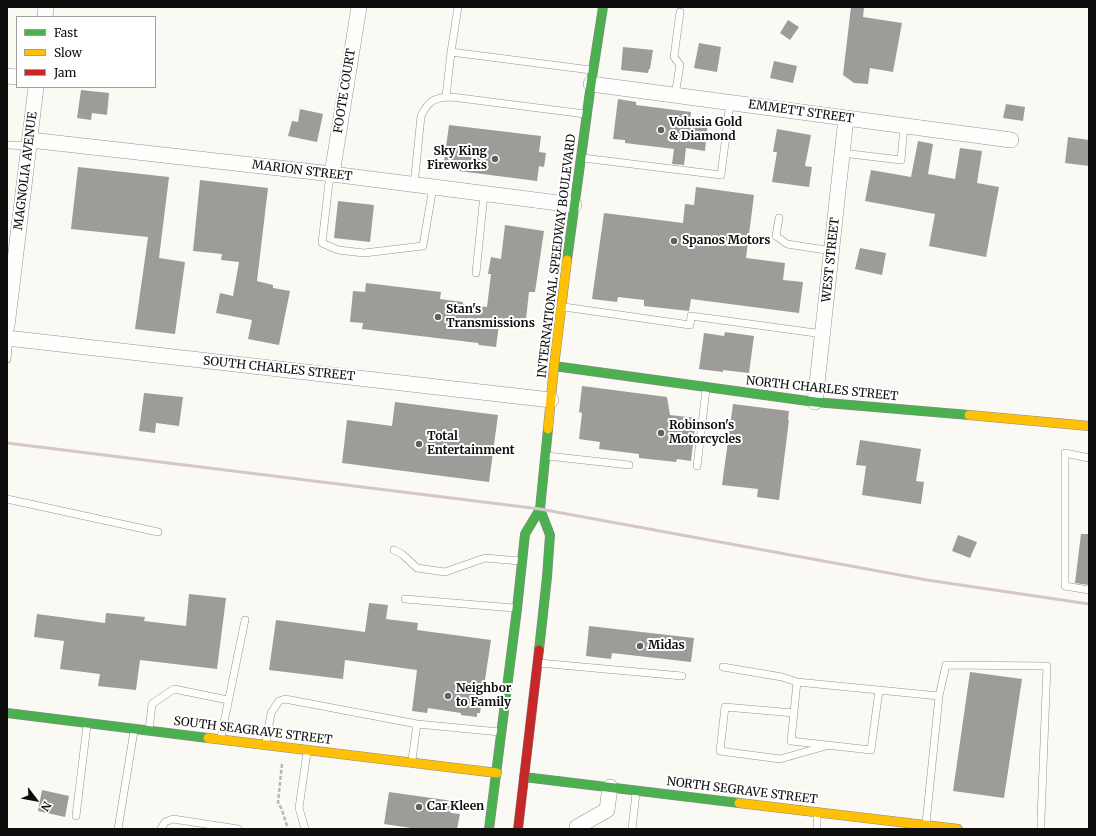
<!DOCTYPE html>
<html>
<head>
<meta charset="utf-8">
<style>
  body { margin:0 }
  #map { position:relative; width:1096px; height:836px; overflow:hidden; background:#faf9f3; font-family:Merriweather,serif }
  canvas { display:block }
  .frame { position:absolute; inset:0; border:8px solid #0e0e0e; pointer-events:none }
  .legend { position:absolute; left:16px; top:16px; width:140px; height:72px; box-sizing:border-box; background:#fff; border:1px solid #9f9f9f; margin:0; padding:5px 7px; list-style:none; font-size:12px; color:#0e0e0e }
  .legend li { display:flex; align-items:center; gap:8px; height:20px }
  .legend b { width:20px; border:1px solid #9f9f9f }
  .north { position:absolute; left:16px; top:780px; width:40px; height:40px; -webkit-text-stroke:3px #fff; paint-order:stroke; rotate:122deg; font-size:11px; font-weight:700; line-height:16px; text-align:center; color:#0e0e0e }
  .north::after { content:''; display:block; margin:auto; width:14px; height:18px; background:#0e0e0e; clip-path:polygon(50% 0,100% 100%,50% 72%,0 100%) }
</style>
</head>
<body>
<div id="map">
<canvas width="1096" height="836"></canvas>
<div class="frame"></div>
<ul class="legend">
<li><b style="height:5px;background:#4caf50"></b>Fast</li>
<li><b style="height:5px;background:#ffc107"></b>Slow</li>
<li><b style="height:5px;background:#c62828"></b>Jam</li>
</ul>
<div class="north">N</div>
</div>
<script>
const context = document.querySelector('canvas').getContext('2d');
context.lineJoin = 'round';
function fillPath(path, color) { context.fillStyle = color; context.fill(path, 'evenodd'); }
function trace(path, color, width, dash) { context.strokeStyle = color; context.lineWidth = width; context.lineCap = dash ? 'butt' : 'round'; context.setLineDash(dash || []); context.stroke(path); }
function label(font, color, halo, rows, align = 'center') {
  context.font = font + ' Merriweather,serif'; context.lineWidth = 4; context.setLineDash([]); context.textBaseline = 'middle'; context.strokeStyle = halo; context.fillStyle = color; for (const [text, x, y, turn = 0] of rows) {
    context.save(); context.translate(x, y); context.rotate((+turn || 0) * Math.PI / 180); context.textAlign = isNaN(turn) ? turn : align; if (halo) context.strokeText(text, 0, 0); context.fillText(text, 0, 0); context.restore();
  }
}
const building = new Path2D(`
  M851,7H864L863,17L902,23L893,72L870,68L868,84L854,83L843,75Z
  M788,20L799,27L790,40L780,33Z
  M699,43L721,47L717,72L694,68Z
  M623,47L653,50L650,69H649L648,73L621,70Z
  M774,61L797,66L793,83L770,78Z
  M81,90L109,93L107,115L92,113L91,120L77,118Z
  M618,99L636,102V105L691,112L690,119L708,121L705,151L686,148L684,165L672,164L674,149L625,143V140L613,139Z
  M1006,104L1025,107L1023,121L1003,118Z
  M300,109L323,114L317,142L288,136L292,121L298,122Z
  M449,125L541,136L539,152L546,153L544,167L539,166L537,181L443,169Z
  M777,129L811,135L805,166L812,167L809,187L772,182L777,152H773Z
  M1068,137L1089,140V166L1065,163Z
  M918,141L933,144L928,174L955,179L960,148L982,151L977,183L999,187L986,257L929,246L935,214L865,201L871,170L911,177Z
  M78,167L169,177L159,258L185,262L175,334L135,329L148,237L71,229Z
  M200,180L268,188L257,281L273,285V288L290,291L279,345L248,339L252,320L216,313L220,293L233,296L239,262L221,260L222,254L193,251Z
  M696,187L754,195L746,258L785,263L783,280L803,282L799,313L691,299L689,311L644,306V300L618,297L617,302L592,299L604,213L683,223L685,204L694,205Z
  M338,201L374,205L370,242L334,238Z
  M505,225L544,231L535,292H529L525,328L499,325L496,347L479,345L478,343L362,329L363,323L350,322L353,291L365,292L366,283L441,292L440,299L463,302V304L487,307L491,274H488L491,257L501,259Z
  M860,248L886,253L882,275L855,269Z
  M725,332L754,336L749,373L723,370V372L699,369L704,333L724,336Z
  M582,386L667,397L670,415L696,418L691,461L677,459L676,462L639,458V454L599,449L600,442L579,439L582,413L579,412Z
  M144,393L183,397L179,426L156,423L155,433L139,431Z
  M395,402L498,415L489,482L342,463L347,420L392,426Z
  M733,404L789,411L788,420H789L779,500L757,497L758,489L722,485Z
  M860,440L921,449L916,481L924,482L921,504L862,495L866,466L856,465Z
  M1081,534H1089V585L1075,583Z
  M958,535L977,542L970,558L952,551Z
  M189,594L226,598L217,669L140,660L136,690L98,686L100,674L60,669L64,641L34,637L37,614L105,623L106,613L145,617L144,621L186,626Z
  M369,603L388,605L386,619L418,623L417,630L491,640L480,713H477V717L461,715V713L428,708L427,713L412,711L417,670L345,660L343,679L269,670L276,620L365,632Z
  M589,626L694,638L691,662L612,653L611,659L586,656Z
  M970,672L1022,679L1004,798L953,791Z
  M42,790L69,796L65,817L38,811Z
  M389,792L453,801L451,813L460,814L457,829H418L384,824Z`);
const path = new Path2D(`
  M282,764L278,802L282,810L288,829`);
const lane = new Path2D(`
  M451,52L458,7
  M675,95L680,65L674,57L680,12
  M446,97L451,52L591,70
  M7,145L29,146
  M842,153L901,160L904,126
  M583,158L721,175L730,103
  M330,174L322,243L338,250L364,253L423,246L433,187
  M414,185L421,116C428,101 435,97 452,97L585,114
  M779,218L776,236L787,244L832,251
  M476,273L484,194
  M564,307L690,325L691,316L823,334
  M7,359L9,339
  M547,456L629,465
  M1089,458L1065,453V586L1089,590
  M697,466L706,390
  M7,499L158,532
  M394,550L402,554L417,568L445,572L485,558L520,561
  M405,599L514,608
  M539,663L682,676
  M723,667L782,677L797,682
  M879,690L871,750L791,741L797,682L939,696L926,823
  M939,696L946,665L1047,666L1041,819V829
  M794,713L725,707L720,751L780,759L826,746
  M149,730L152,704L174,689L228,700
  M221,737L245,620
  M266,742L271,713L279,701L285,699L417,724
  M412,760L417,724L500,732
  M76,816L87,725
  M118,829L134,731
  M161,829L165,822L173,819L238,829
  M305,829L299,808L307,752
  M632,829L636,793
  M817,829V813`);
const street = new Path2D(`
  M45,17L46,7
  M7,76L17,77
  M591,84L1011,140
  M30,140L332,174L574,205
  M332,174L359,7
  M7,326L36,87
  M7,338L551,400
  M815,402L846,118
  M577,827L607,810L610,787`);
const fast = new Path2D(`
  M567,260L591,84L603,7
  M554,366L815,402L969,415
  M539,650L547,577L550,535L540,509
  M7,713L208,738
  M524,777L739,803
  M489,829L517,609L525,534L540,509L548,429`);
const slow = new Path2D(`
  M969,415L1089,426
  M548,429L554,366L567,260
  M208,738L497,773
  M739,803L958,829`);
const jam = new Path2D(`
  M518,829L539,650`);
const rail = new Path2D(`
  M7,443L540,509L927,580L1089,604`);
const markers = [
  [661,130,4,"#61605e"],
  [495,159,4,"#61605e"],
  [674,241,4,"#61605e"],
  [438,317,4,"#61605e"],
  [661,433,4,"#61605e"],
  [419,444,4,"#61605e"],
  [640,646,4,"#61605e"],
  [448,696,4,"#61605e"],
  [419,807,4,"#61605e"]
];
const streetNames = [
  ["FOOTE COURT",345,91,-81],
  ["EMMETT STREET",801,112,8],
  ["MAGNOLIA AVENUE",26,171,-83],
  ["MARION STREET",302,171,7],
  ["INTERNATIONAL SPEEDWAY BOULEVARD",557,256,-83],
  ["WEST STREET",831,260,-84],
  ["SOUTH CHARLES STREET",279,369,6],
  ["NORTH CHARLES STREET",822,389,6],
  ["SOUTH SEAGRAVE STREET",253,731,7],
  ["NORTH SEGRAVE STREET",742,791,7]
];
const poiNames = [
  ["Volusia Gold",669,123],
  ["& Diamond",669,137],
  ["Sky King",487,152,"right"],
  ["Fireworks",487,166,"right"],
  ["Spanos Motors",682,241],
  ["Stan's",446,310],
  ["Transmissions",446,324],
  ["Robinson's",669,426],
  ["Motorcycles",669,440],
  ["Total",427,437],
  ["Entertainment",427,451],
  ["Midas",648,646],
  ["Neighbor",456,689],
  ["to Family",456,703],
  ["Car Kleen",427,807]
];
fillPath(building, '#9e9c98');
trace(lane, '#949491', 8);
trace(street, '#949491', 16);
trace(fast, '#8b8a88', 10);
trace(slow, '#8b8a88', 10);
trace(jam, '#8b8a88', 10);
trace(path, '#b8b8b7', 2.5, [4, 2]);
trace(lane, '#fefefd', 7);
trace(street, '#fefefd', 15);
trace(fast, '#4caf50', 9);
trace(slow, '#ffc107', 9);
trace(jam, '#c62828', 9);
trace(rail, '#d5c7c8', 3);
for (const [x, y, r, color] of markers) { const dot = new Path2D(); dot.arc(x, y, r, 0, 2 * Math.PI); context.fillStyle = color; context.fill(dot); trace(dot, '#fff', 1.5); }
label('12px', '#0e0e0e', '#fff', streetNames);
label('bold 12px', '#0e0e0e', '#fff', poiNames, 'left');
</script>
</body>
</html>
